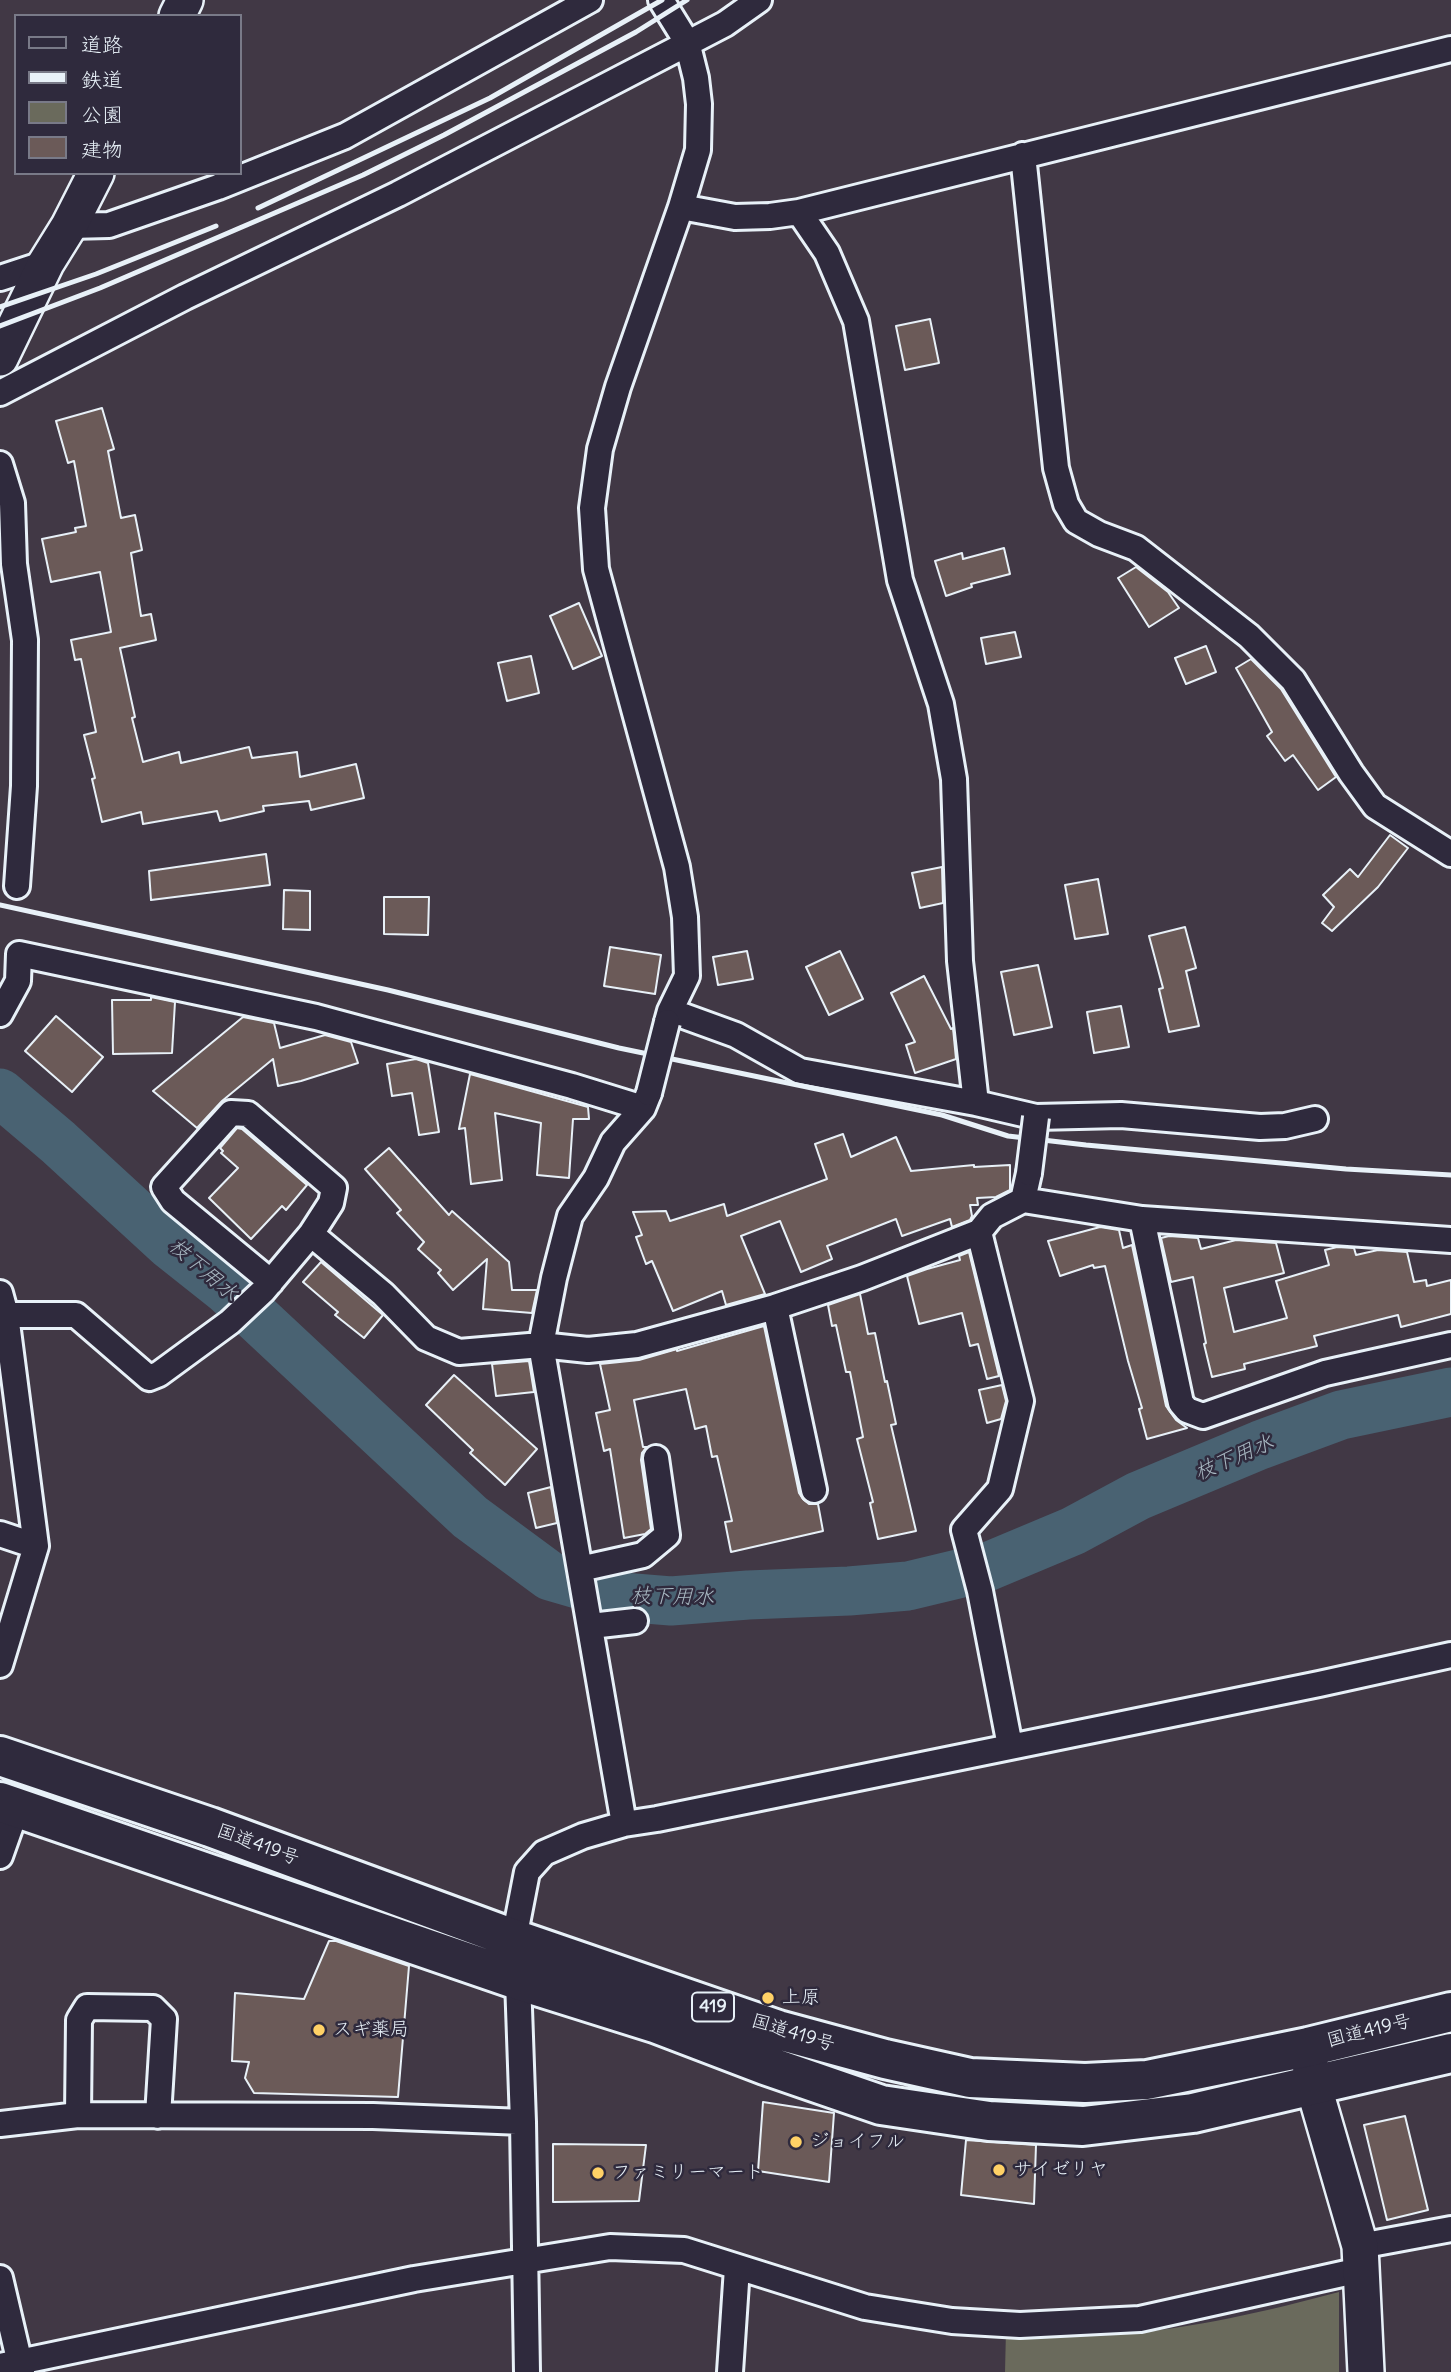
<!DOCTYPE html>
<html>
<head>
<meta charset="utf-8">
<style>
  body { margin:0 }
  #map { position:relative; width:1451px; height:2372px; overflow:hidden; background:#413845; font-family:Delius,"Klee One",sans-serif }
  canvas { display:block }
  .legend { position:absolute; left:14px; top:14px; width:228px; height:161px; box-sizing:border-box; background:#2f2a3d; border:2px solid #797a88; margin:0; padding:9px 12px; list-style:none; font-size:21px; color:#e8f1f8 }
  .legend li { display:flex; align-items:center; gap:14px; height:35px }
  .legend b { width:35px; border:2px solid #797a88 }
</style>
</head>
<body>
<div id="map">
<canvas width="1451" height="2372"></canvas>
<ul class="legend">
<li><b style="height:9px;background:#2f2a3d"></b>道路</li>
<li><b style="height:9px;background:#e8f1f8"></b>鉄道</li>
<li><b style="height:19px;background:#6a6a5c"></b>公園</li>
<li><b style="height:19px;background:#6b5a58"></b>建物</li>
</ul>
</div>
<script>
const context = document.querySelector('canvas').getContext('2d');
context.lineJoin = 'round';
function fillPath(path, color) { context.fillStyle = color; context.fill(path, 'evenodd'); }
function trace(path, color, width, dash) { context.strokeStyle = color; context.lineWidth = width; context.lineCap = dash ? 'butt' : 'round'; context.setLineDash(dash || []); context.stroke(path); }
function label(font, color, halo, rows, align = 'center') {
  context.font = font + ' Delius,"Klee One",sans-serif'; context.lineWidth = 5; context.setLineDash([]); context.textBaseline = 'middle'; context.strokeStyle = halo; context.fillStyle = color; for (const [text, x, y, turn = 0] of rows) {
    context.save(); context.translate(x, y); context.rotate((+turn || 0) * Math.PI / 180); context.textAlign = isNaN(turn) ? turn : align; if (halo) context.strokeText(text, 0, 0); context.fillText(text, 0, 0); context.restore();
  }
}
const green = new Path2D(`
  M1339,2292V2372H1005L1006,2330C1043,2331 1082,2337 1118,2334C1193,2329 1267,2311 1339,2292Z`);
const river = new Path2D(`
  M0,1093L58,1142L169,1244L227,1290L470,1517L550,1576L622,1597L671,1601L748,1595L849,1591L908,1586L987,1567L1073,1531L1138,1496L1260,1445L1341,1415L1451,1392`);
const building = new Path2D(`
  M930,319L939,363L905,370L896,326Z
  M102,408L114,449L108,451L121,518L135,515L142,550L131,553L141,616L151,614L156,640L120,648L135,717L132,718L143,762L179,752L181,763L249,747L252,758L297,752L300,777L356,764L364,798L311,810L309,801L263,806L264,811L220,821L217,811L143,824L141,812L102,822L92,779L95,778L84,735L96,732L81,659L75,660L71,640L111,632L100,572L51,582L42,539L76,532L75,528L86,526L74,461L68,463L56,421Z
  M1004,548L1010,574L971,584L972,587L946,596L935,561L962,553L963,559Z
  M1136,567L1168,592L1179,608L1149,627L1118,578Z
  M579,603L602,656L573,669L550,616Z
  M1015,632L1021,657L986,664L981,638Z
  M1206,646L1216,672L1186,684L1175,658Z
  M531,656L539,693L507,701L498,663Z
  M1251,659L1281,689L1336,777L1318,790L1293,755L1285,761L1267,736L1272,732L1236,668Z
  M1390,835L1408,848L1378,887L1332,931L1322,923L1334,907L1323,895L1350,869L1358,877Z
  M266,854L270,885L151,900L149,871Z
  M942,867L943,903L920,908L912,873Z
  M1098,879L1108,934L1075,939L1065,885Z
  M284,890L310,891V930L283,929Z
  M384,897H429L428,935L384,934Z
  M1185,927L1196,968L1186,971L1199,1026L1169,1032L1159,989L1163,988L1149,936Z
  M610,947L661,955L655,994L604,986Z
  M747,951L753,979L718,985L713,957Z
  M840,951L863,999L829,1015L806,967Z
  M1038,965L1052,1027L1014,1035L1001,972Z
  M924,976L951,1029L953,1028L956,1059L915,1073L906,1045L915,1042L891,993Z
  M151,997L175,1002L172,1053L113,1054L112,1000H151Z
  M1121,1006L1129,1047L1094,1053L1087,1012Z
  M56,1016L103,1057L72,1092L25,1051Z
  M243,1017L274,1023L280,1048L325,1035L351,1042L358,1063L301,1081L278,1086L273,1059L222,1101L197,1128L153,1091Z
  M416,1059L428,1063L439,1132L419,1135L412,1093L392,1096L387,1064Z
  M470,1074L588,1107L589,1119H573L569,1178L537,1175L541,1123L495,1113L502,1180L471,1184L465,1128L459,1129Z
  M237,1128L242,1129L307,1185L286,1210L282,1206L251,1239L209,1198L238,1168L221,1153L223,1151L220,1148Z
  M843,1134L851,1157L896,1137L911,1171L974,1165V1167L1010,1165V1190L996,1197L977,1198L978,1205H970L972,1216L970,1220L952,1227L950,1219L902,1236L896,1219L827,1246L832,1259L801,1272L780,1221L741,1236L765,1294L726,1305L722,1291L673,1311L652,1261L646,1264L636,1237L642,1235L633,1212L666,1211L670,1221L724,1204L727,1216L827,1179L815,1144Z
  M389,1148L449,1215L452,1211L509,1262L512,1290H537L532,1313L483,1309L487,1259L453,1290L438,1273L441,1270L418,1249L424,1242L397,1213L401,1210L365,1169Z
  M1100,1227L1119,1230L1123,1248L1132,1245L1166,1406L1176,1420L1187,1428L1147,1439L1139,1409L1142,1408L1128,1361L1105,1266L1094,1268L1093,1265L1060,1276L1048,1241Z
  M1169,1236L1198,1238L1201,1249L1236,1240L1276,1243L1284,1273L1224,1288L1234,1332L1287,1318L1276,1281L1329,1265L1325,1250L1337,1247L1354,1248L1356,1255L1378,1250L1407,1252L1414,1282L1426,1280L1427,1286L1451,1280V1314L1401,1327L1398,1315L1314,1336L1317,1346L1244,1364L1245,1369L1212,1377L1204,1344L1206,1343L1193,1277L1171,1282L1161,1238Z
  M969,1252L999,1376L987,1379L978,1344L970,1346L962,1313L919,1324L907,1276L927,1269L960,1260L959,1256Z
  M321,1262L383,1315L364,1338L335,1315L338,1312L303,1282Z
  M860,1294L868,1334L875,1333L885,1382L887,1381L896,1424L891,1425L916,1531L878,1539L870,1503L873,1502L857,1439L863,1437L850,1372H846L836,1325L832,1326L828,1305Z
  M764,1326L799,1493L803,1499L809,1504H818L823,1531L731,1552L725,1522L732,1521L717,1456L712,1457L706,1426L695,1429L686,1389L634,1400L643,1447H647L642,1453L641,1460L651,1529L645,1534L624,1538L610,1449L604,1451L596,1413L610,1410L600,1364L639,1360L677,1349V1351Z
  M529,1361L534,1392L496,1396L492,1364Z
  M454,1375L537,1449L505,1485L470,1453L473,1450L426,1405Z
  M1002,1385L1006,1401L1001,1419L987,1423L979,1390Z
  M551,1487L557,1523L536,1528L528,1493Z
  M329,1941H336L409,1966L398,2097L254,2093L245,2078L249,2062L232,2061L235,1993L304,1999Z
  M763,2102L834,2113L829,2182L758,2171Z
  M1405,2116L1428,2210L1387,2220L1364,2125Z
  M966,2140L1036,2145L1034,2204L961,2195Z
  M553,2144L646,2145L639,2201L553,2202Z`);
const street = new Path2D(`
  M661,0L687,42L696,78L699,104L698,150L681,207L618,387L600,449L592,508L596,569L677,867L685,917L687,976L670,1011L667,1022
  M1023,155L1056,468L1066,504L1076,521L1099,534L1136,548L1249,636L1293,680L1351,773L1375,806L1451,854
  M681,207L735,217L770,216L799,212L827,253L856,321L900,580L941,704L954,779L960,961L976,1103L1036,1117L1121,1115L1260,1127L1285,1126L1315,1119
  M799,212L1451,49
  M69,226L109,225L218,187L345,136L590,0
  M0,278L46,263
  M0,393L185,297L398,194L725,24L759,0
  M0,464L12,503L14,564L25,640L24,786L17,886
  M670,1011L736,1035L800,1071L976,1103
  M0,1014L18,981L19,954L316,1017L572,1086L643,1108
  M1023,1200L1142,1219L1451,1240
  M1142,1219L1181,1403L1187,1410L1203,1416L1325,1373L1451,1345
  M979,1232L1021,1401L1000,1489L964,1530L980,1591L1010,1746
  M271,1282L173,1201L164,1187L231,1113L248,1114L334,1188L331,1203L311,1234
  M0,1293L6,1315L36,1546L0,1665
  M775,1307L814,1490
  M6,1315H76L149,1378L159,1374L230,1322L263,1291L311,1234L383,1294L426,1338L459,1352L541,1345L588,1350L637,1345L775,1307L862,1278L979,1232L992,1216L1023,1200L1029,1173
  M0,1534L36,1546
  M580,1569L643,1555L667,1535L656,1458
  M591,1626L635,1621
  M624,1824L541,1345L554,1278L570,1216L596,1178L613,1142L643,1108L649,1093
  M0,1856L17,1808
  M78,2115L79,2020L87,2007L153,2008L164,2019L158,2116
  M0,2124L78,2115L373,2116L523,2122
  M1360,2246L1451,2229
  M0,2278L22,2372
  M0,2366L414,2279L610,2247L684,2250L865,2307L952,2321L1020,2325L1140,2319L1360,2270
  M527,2372L523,2122L518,1980L514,1939L527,1872L544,1853L583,1836L624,1824L657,1819L1319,1684L1451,1655
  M730,2372L737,2268`);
const secondary = new Path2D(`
  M177,16L185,0
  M0,358L46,263L69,226L96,173
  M1309,2057L1313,2084L1360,2246L1366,2372`);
const highway = new Path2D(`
  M0,1756L210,1827L514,1939L778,2030L885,2059L970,2078L1085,2083L1147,2080L1308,2047L1451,2012
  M0,1802L518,1980L655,2023L765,2065L881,2105L989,2121L1083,2126L1193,2113L1451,2053`);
const rail = new Path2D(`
  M258,208L490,98L662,0
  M0,307L96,274L216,226
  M0,326L100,288L363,175L444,135L636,32L687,0
  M0,905L388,990L619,1048L942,1115L1008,1136L1086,1145L1346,1169L1451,1175`);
const streetBridge = new Path2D(`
  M649,1093L667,1022
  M1029,1173L1036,1117`);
const markers = [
  [768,1998,7,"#ffd166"],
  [319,2030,7,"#ffd166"],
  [796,2142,7,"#ffd166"],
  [999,2170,7,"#ffd166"],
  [598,2173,7,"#ffd166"]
];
const shields = [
  [713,2007,42]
];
const shieldNames = [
  ["419",713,2007]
];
const streetNames = [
  ["国道419号",258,1845,20],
  ["国道419号",1369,2031,-14],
  ["国道419号",793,2033,17]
];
const poiNames = [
  ["上原",782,1998],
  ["スギ薬局",333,2030],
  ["ジョイフル",810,2142],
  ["サイゼリヤ",1013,2170],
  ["ファミリーマート",612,2173]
];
const waterNames = [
  ["枝下用水",203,1270,41],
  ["枝下用水",1234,1458,-23],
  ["枝下用水",672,1597,1]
];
fillPath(green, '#6a6a5c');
trace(river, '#496272', 49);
fillPath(building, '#6b5a58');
trace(building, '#e8f1f8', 2);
trace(street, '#e8f1f8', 30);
trace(secondary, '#e8f1f8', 40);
trace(highway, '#e8f1f8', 44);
trace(street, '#2f2a3d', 24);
trace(secondary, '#2f2a3d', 35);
trace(highway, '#2f2a3d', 38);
trace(rail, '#e8f1f8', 5);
trace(streetBridge, '#e8f1f8', 30, []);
trace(streetBridge, '#2f2a3d', 24);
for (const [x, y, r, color] of markers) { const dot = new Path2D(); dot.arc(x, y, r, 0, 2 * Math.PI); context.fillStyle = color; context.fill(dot); trace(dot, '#2f2a3d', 2.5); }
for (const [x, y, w] of shields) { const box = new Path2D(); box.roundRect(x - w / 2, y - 14.5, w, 29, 5); context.fillStyle = '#2f2a3d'; context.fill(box); trace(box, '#e8f1f8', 2); }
label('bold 18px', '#e8f1f8', null, shieldNames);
label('19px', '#e8f1f8', '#2f2a3d', streetNames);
label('19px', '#e8f1f8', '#2f2a3d', poiNames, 'left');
label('italic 21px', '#a8b8c2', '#2f2a3d', waterNames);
</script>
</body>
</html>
